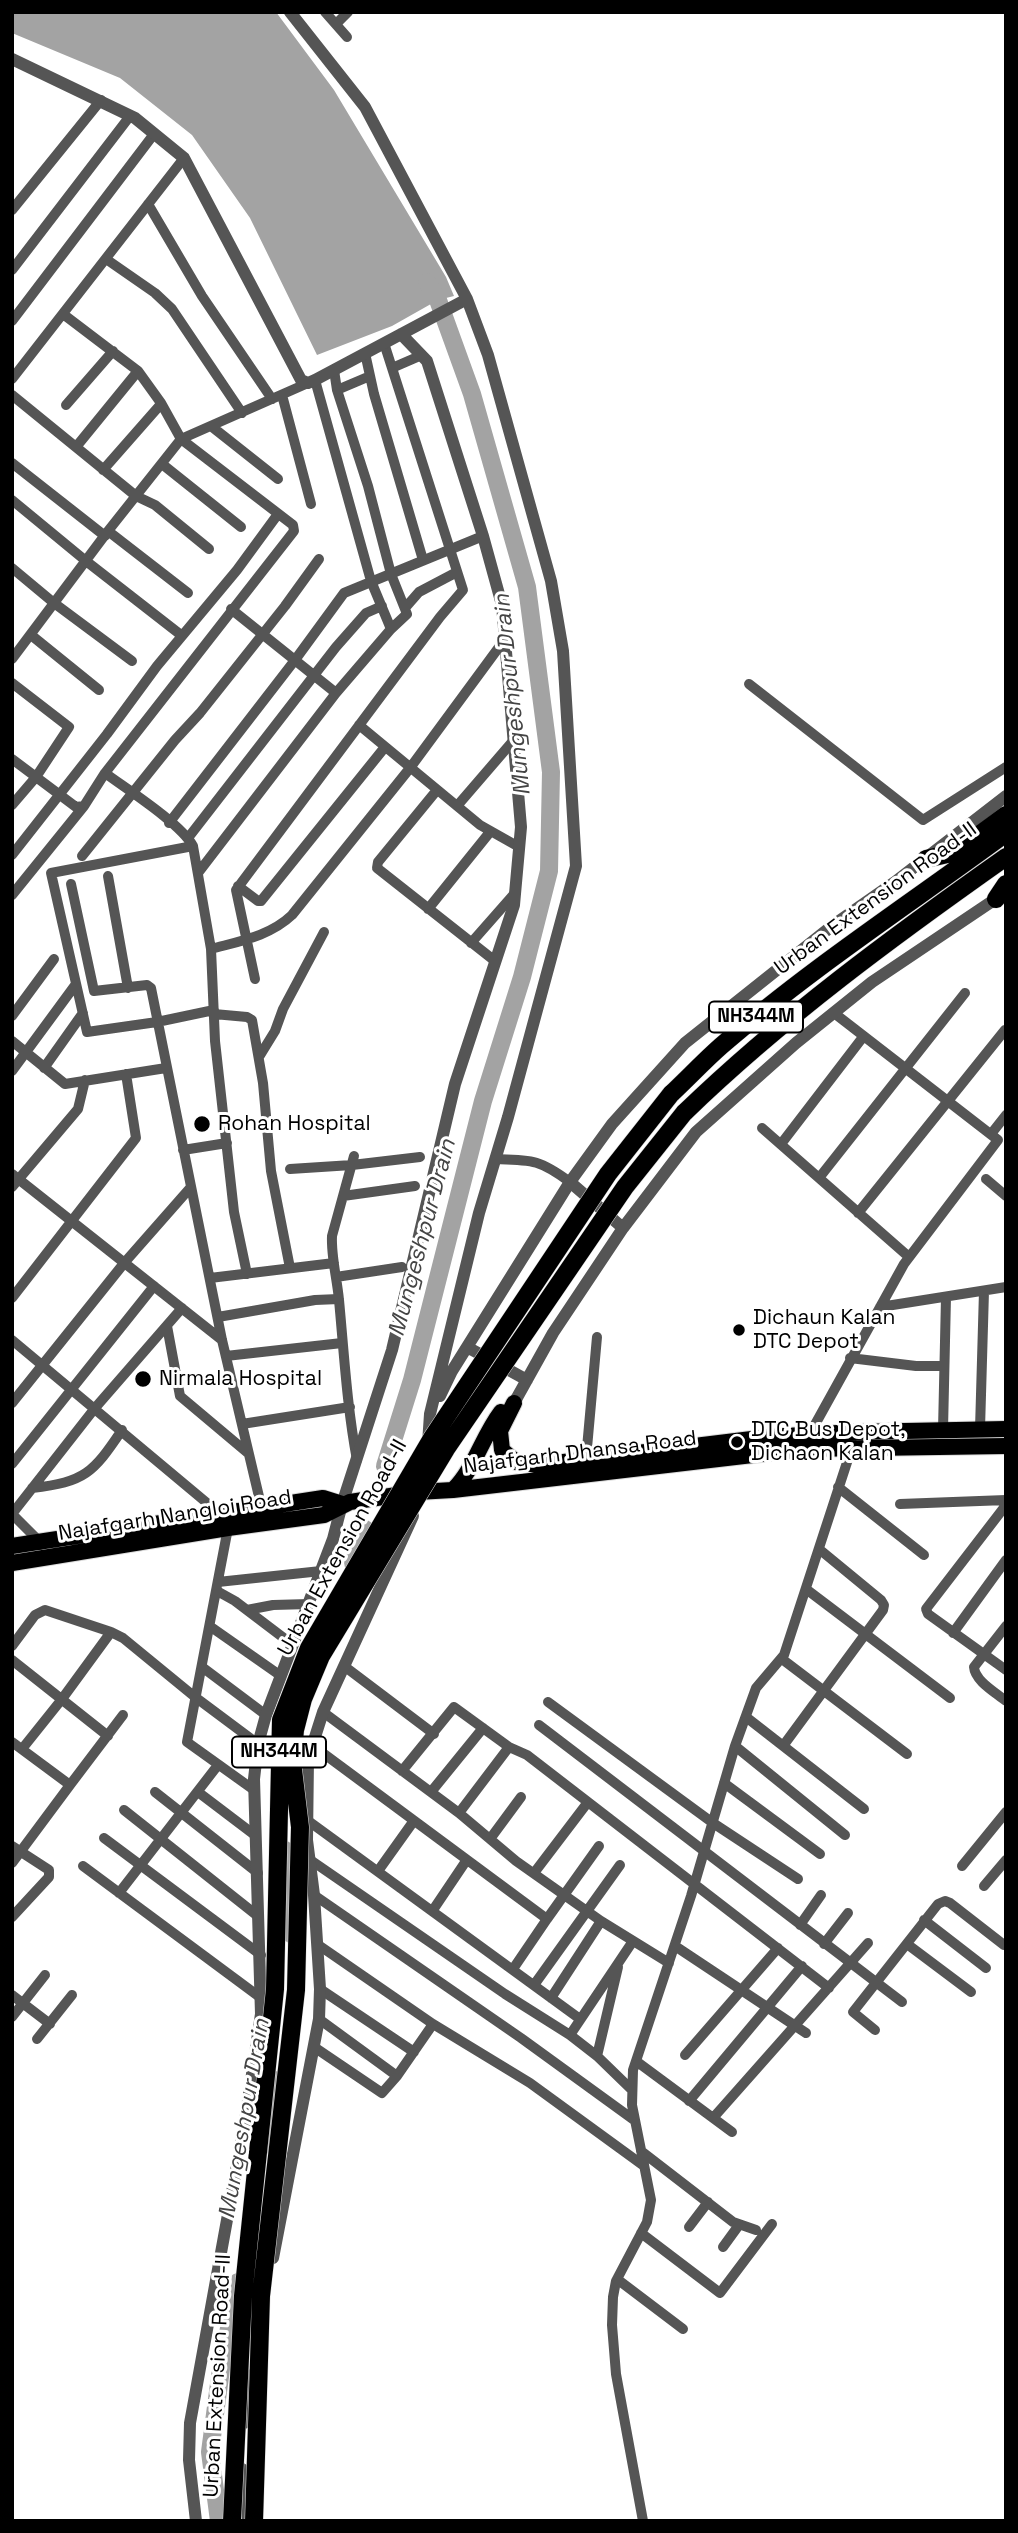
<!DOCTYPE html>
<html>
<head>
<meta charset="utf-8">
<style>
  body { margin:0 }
  #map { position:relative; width:1018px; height:2533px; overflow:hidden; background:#fff; font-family:"Space Grotesk",sans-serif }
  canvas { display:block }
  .frame { position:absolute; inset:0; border:14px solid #000; pointer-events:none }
</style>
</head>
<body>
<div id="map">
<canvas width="1018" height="2533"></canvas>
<div class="frame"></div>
</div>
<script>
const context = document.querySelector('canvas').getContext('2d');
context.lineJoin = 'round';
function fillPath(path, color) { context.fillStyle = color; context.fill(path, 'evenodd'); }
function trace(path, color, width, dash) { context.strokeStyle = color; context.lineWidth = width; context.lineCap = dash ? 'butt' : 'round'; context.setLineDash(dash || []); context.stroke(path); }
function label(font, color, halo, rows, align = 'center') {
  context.font = font + ' "Space Grotesk",sans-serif'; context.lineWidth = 6; context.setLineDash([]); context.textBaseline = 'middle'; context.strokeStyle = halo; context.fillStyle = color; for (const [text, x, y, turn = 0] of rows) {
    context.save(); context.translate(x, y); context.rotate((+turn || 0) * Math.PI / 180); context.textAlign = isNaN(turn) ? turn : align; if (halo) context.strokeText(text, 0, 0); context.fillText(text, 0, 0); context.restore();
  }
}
const water = new Path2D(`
  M12,12H276L334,90L446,277L454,296L438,300L392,326L317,355L250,218L192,135L120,78L12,33Z`);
const river = new Path2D(`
  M385,1466L412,1380L483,1101L522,977L549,871L551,772L527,587L472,394L438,300L427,282
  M353,1563L365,1529
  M285,1850L291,1934
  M265,2145L279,2080
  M219,2521L210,2452L221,2369L238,2282`);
const minor = new Path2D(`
  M325,12L347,37
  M336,24L348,12
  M148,204L202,296L272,399
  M12,210L101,100
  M106,259L155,293L172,309L242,413
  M12,270L130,116
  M12,321L154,134
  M365,353L374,394L423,560
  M392,368L422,355
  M12,379L184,158
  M315,380L371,581L391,629
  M337,390L370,376
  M12,395L136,496L155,505L209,549
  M282,395L311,504
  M66,405L113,351
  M211,426L278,479
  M76,447L138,371
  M12,463L105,536
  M162,464L241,527
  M103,470L161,404
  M12,500L86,561L181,635
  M108,531L188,593
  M12,568L54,603L132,661
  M405,608L419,592L457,572
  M231,609L336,693
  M31,635L99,690
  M12,659L108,531L181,439L308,383
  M12,683L69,727L36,777L12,805
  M749,684L923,820L1006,767
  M359,725L480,825L519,847
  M12,759L76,807L84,806L105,773L294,531L293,525L181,439L161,403L138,371L63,314
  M105,773C128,790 180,823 193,846L211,949L215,1041L234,1212L247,1274
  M437,790L378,862L377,868L495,961
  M457,806L513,741
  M169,823L295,660L344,593L483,536
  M188,838L336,647L366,613L382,606
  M193,846L51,873L87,1032L157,1022L214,1010
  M12,855L107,734L157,666L237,570L278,514
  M82,856L175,740L200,713L285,606L319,559
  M198,873L336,693L391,629L407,614L391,574L368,486L337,390L334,370
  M108,876L128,988
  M71,884L94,991L147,985L151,988L222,1340L265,1522
  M238,886L258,901H261L385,747
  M12,895L84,806
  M428,909L490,832
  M471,943L515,893
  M211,949C240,941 270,936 292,915L410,768L505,639
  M255,979L236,890L440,617L463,590L384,343
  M214,1014L247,1017L252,1020L263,1083L271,1171L290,1268
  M12,1016L54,959
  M12,1041L65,1084L166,1068
  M259,1057L275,1031L283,1009L324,932
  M44,1068L83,1013
  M12,1071L76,984
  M762,1128L909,1257
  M991,1134L1006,1115
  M781,1144L863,1037
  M183,1150L227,1143
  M354,1156L332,1236C331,1257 337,1278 339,1300C344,1353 347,1407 357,1460
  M495,1159C532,1160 539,1159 570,1182
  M290,1169L352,1165L420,1157
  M12,1174L222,1340
  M819,1178L965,993
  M986,1179L1006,1196
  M12,1187L78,1109L85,1080
  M343,1196L415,1186
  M858,1213L1005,1030
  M336,1277L402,1267
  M210,1278L334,1263
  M12,1298L136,1138L126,1074
  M880,1307L1006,1287
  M218,1317L315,1300L339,1299
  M167,1326L180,1396L249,1454
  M12,1340L219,1513
  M226,1356L342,1343
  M850,1358L916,1366H944
  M12,1403L125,1262L191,1187
  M242,1424L350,1407
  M980,1429L984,1291
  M943,1430L946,1297
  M807,1439L904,1264L998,1140L834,1013
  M586,1459L597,1337
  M12,1464L154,1286
  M838,1487L924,1555
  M32,1488C85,1482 93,1473 122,1430
  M900,1504L1006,1500
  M1006,1505L926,1609L928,1614L1006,1670
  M228,1528L187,1742L254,1790
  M40,1545V1542L12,1514L95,1408L182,1308
  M218,1582L321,1571
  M806,1589L950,1698
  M217,1591L235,1601L293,1645
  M247,1610L273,1605L309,1604
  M1006,1626L974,1667C975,1681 995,1692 1006,1701
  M211,1627L281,1676
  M953,1633L1006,1560
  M12,1646L35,1615L45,1610L111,1632L123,1638L195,1697L258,1744
  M782,1659L907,1754
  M12,1660L108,1736
  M344,1666L434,1734
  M202,1667L266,1715
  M548,1702L713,1823L798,1879
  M323,1712L459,1813L516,1861L601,1921L669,1963
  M746,1717L864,1809
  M539,1725L902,2002
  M12,1742L70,1785L12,1863
  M312,1745L547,1919L599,1846
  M735,1746L845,1835
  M783,1746L883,1610L884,1605L881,1600L819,1549
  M22,1749L62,1699L111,1632
  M402,1771L454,1707L509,1747L527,1755L829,1988
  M724,1783L820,1854
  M70,1785L123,1715
  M155,1792L258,1873
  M198,1792L256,1836
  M431,1792L483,1728
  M124,1810L259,1917
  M459,1813L509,1747
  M307,1820L580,2019
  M104,1838L261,1955
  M490,1839L521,1797
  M12,1846L49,1870V1877L12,1917
  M309,1859L505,1994L570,2035L597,2056L632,2090
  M83,1866L261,1998
  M962,1866L1006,1812
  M378,1871L413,1822
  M534,1873L588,1802
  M984,1886L1006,1860
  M119,1893L218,1765
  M314,1895L521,2038L634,2120
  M433,1910L466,1861
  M924,1920L986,1968
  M800,1925L821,1895
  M317,1944L433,2024L530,2083L644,2166
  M824,1944L848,1913
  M907,1944L971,1992
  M675,1946L806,2033
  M513,1969L547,1919
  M534,1985L620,1865
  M320,1989L414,2052
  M12,1995L50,2024
  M551,1998L601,1921
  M12,2017L45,1975
  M319,2019L397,2076
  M875,2030L853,2012L938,1904L945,1901L950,1903L1004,1945
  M570,2035L633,1941
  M37,2039L72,1995
  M314,2047L382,2093L397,2076L433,2024
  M685,2055L778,1948
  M597,2056L618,1967
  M636,2061L732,2132
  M689,2101L802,1966
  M713,2118L868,1943
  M641,2151L733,2222L756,2230
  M689,2227L708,2202
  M641,2233L720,2293L772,2224
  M723,2247L739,2225
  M617,2279L683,2329
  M643,2521L616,2374L612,2325L613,2297L616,2281L647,2222L651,2200L632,2105L633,2070L691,1896L735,1746L756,1688L784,1655L853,1444`);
const tertiary = new Path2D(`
  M290,12L365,107L467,299L488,355L551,581L563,651L576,866L508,1117L479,1213L430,1414L428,1444
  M12,59L135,118L184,158L301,380L308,383L315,380L467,299
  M570,1182L623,1228
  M467,1347L527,1380
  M440,1396L452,1371L570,1182L612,1124L685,1043L832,926L895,882L1006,796
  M514,1403L553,1333L623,1228L696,1132L796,1043L872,982L1003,894
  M273,2258L319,2019L320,1989L314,1895L307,1840L308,1759L323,1712L413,1516
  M244,2423L252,2375
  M242,2469L248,2520
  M196,2521L189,2460L190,2423L245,2121L261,2014L254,1779L258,1744L266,1715L333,1539L342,1504L392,1350L455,1084L514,905L521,827L502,605L483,536L427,361L401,334`);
const primary = new Path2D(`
  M514,1403L500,1431L502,1450L516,1462L539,1465L768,1437L854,1432L1006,1429
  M453,1490C475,1468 482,1437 501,1412
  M12,1546L323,1498L342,1504
  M12,1563L228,1528L324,1515L350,1502L417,1492L453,1490L804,1449L1006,1446`);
const trunk = new Path2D(`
  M926,859L956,852L1006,815
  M996,899L1006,884
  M671,1094C688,1078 704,1061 721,1046C811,968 911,903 1006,833
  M684,1113C782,1018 894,936 1006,857`);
const trunkBridge = new Path2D(`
  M232,2521L243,2296L275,1989L281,1720L309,1648L432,1438L608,1174L671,1094
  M254,2521L261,2296L296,1990L300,1827L292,1761L295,1730L303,1699L321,1656L446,1449L625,1187L684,1113`);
const markers = [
  [202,1124,9,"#000"],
  [739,1330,7,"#000"],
  [143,1379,9,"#000"],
  [737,1442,7,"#000"]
];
const shields = [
  [756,1017,94],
  [279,1752,94]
];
const shieldNames = [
  ["NH344M",756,1017],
  ["NH344M",279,1752]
];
const streetNames = [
  ["Urban Extension Road-II",876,899,-36],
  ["Najafgarh Dhansa Road",580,1453,-7],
  ["Najafgarh Nangloi Road",175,1516,-9],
  ["Urban Extension Road-II",343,1548,-61],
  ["Urban Extension Road-II",218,2376,-87]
];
const poiNames = [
  ["Rohan Hospital",218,1124],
  ["Dichaun Kalan",753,1318],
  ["DTC Depot",753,1342],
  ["Nirmala Hospital",159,1379],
  ["DTC Bus Depot,",751,1430],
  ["Dichaon Kalan",751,1454]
];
const waterNames = [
  ["Mungeshpur Drain",513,695,-96],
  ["Mungeshpur Drain",423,1238,-75],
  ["Mungeshpur Drain",245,2119,-80]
];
fillPath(water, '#a3a3a3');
trace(river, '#a3a3a3', 18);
trace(primary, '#dbdbdb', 18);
trace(trunk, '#dbdbdb', 19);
trace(minor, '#555', 10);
trace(tertiary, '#555', 12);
trace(primary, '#000', 16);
trace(trunk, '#000', 18);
trace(trunkBridge, '#dbdbdb', 19, []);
trace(trunkBridge, '#000', 18);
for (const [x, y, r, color] of markers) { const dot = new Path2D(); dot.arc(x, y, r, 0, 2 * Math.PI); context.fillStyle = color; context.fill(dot); trace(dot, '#fff', 2.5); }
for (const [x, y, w] of shields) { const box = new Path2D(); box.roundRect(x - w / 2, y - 15.5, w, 31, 5); context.fillStyle = '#fff'; context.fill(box); trace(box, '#000', 2); }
label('bold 19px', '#000', null, shieldNames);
label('21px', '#000', '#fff', streetNames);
label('21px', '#000', '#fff', poiNames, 'left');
label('italic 23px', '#444', '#fff', waterNames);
</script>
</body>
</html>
